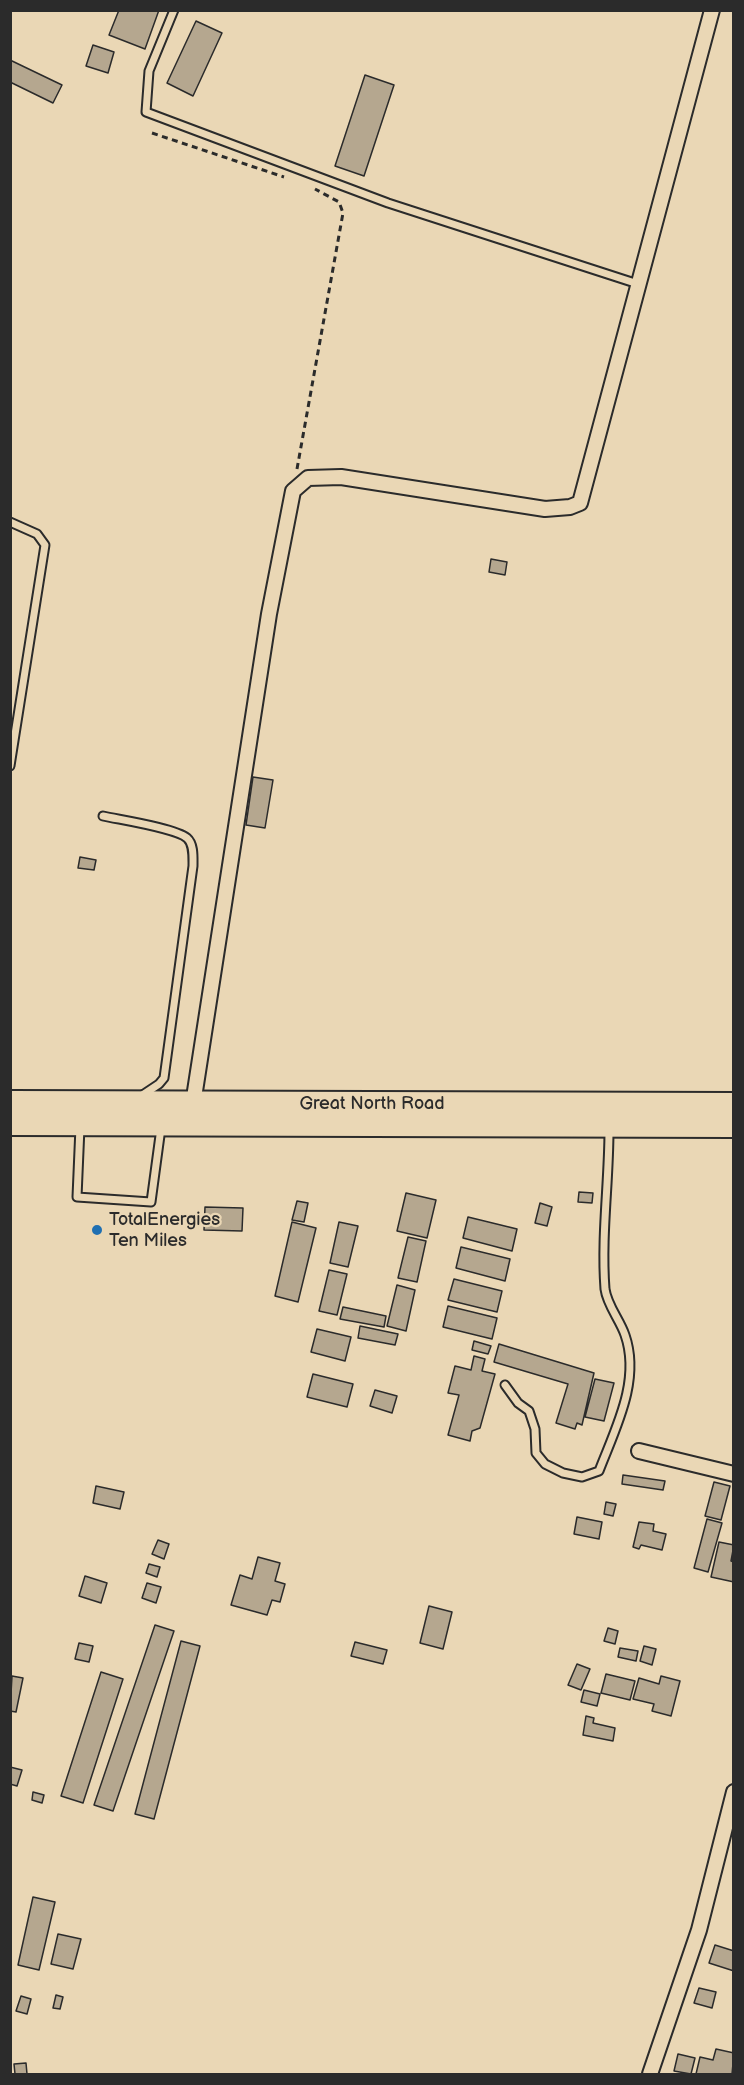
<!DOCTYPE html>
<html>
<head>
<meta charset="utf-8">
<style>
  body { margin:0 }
  #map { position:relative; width:744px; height:2085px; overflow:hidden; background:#ead7b5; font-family:"Balsamiq Sans",sans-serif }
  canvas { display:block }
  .frame { position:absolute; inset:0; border:12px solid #2b2b2b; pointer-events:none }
</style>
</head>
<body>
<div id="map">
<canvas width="744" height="2085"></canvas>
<div class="frame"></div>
</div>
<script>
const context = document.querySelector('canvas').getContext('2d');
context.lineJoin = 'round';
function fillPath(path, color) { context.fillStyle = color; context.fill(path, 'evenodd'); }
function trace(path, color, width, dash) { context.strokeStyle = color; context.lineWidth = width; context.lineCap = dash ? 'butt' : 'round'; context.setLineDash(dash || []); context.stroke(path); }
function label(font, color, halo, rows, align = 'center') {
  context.font = font + ' "Balsamiq Sans",sans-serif'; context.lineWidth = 4.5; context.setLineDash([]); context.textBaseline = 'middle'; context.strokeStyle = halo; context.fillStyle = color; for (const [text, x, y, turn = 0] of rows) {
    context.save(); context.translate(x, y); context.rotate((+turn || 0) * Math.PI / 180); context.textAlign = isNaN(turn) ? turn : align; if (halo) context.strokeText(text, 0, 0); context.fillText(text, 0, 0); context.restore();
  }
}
const building = new Path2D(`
  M119,10H159L145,49L109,35Z
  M196,21L222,33L193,96L167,83Z
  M93,45L114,52L108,73L86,66Z
  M10,60L62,85L53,103L10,82Z
  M365,75L394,85L364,176L335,166Z
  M491,559L507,562L505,575L489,572Z
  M253,777L273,780L265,828L246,825Z
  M80,857L96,860L94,870L78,868Z
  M579,1192L593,1193L592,1203L578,1202Z
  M406,1193L436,1200L427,1238L397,1231Z
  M297,1201L308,1203L304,1222L292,1220Z
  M540,1203L552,1207L547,1226L535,1223Z
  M205,1207L243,1208L242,1231L204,1230Z
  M468,1217L517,1229L512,1251L463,1238Z
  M292,1222L316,1228L298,1302L275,1296Z
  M339,1222L358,1226L348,1267L330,1263Z
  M408,1237L426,1241L417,1282L398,1278Z
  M461,1247L510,1259L505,1281L456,1268Z
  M329,1270L347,1274L337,1315L319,1311Z
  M454,1279L502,1291L497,1312L448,1300Z
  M397,1285L415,1290L406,1331L387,1326Z
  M448,1306L497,1318L492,1339L443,1327Z
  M343,1307L386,1316L384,1327L340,1319Z
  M360,1326L398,1334L395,1345L358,1338Z
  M317,1329L351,1337L345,1361L311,1352Z
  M474,1341L491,1346L488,1354L472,1350Z
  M499,1344L594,1373L582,1425L577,1423L575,1429L556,1423L568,1384L494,1362Z
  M474,1356L485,1359L482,1371L495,1374L480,1428L472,1431L470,1441L448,1435L459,1395L448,1393L455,1366L471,1370Z
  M313,1374L353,1384L347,1407L307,1397Z
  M595,1379L614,1383L604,1421L585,1417Z
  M375,1390L397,1396L392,1413L370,1406Z
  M623,1475L665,1481L663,1490L622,1484Z
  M714,1482L730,1486L721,1520L705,1516Z
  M96,1486L124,1492L120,1509L93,1503Z
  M606,1502L616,1504L613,1516L604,1514Z
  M577,1517L602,1522L599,1539L574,1534Z
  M707,1519L722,1523L708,1572L694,1568Z
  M639,1522L654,1524L653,1531L666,1534L662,1550L641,1545L639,1549L633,1547Z
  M158,1540L169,1544L164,1559L152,1554Z
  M719,1542L734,1545L731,1561L734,1562V1582L711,1577Z
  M258,1557L280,1563L275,1581L285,1584L280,1602L272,1600L267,1615L231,1605L240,1575L252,1579Z
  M149,1564L160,1567L157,1577L146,1573Z
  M85,1576L107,1583L101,1603L79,1596Z
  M147,1583L161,1587L156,1603L142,1598Z
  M429,1606L452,1612L443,1649L420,1643Z
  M155,1625L174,1631L113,1811L94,1805Z
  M608,1628L618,1631L615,1644L604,1641Z
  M181,1641L200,1646L154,1819L135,1814Z
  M355,1642L387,1650L383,1664L351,1656Z
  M79,1643L93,1646L89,1662L75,1659Z
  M644,1646L656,1649L652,1665L640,1661Z
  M620,1648L638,1651L636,1661L618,1657Z
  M577,1664L590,1669L581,1690L568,1685Z
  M101,1672L123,1679L83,1803L61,1796Z
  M606,1674L635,1681L630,1700L601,1693Z
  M12,1676L23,1678L16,1712L10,1711Z
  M661,1676L680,1681L671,1716L652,1711L654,1704L633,1699L639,1678L659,1684Z
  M584,1690L600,1694L597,1706L581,1702Z
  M586,1716L594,1718L593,1723L615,1728L613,1741L583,1735Z
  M10,1767L22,1770L17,1786L10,1784Z
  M33,1792L44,1795L42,1803L32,1800Z
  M33,1897L55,1902L39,1970L18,1965Z
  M58,1934L81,1939L73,1969L51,1964Z
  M715,1945L734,1951V1971L709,1963Z
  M699,1988L716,1992L712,2008L694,2003Z
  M56,1995L63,1997L60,2009L53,2008Z
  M21,1996L31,1999L27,2014L16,2011Z
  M716,2049L734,2053L732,2074H696L700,2057L713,2060Z
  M678,2054L695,2058L691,2074L674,2071Z
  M26,2063L27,2074H15L14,2064Z`);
const path = new Path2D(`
  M152,133L284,177
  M297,469L343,213L339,202L315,189`);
const lane = new Path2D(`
  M174,10L149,71L146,112L388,203L638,284
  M10,522L37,534L45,545L10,766
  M103,816C121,820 175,828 187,838C194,844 193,857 193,866L164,1078L159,1084L141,1096
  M80,1127L77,1197L151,1202L161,1128
  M505,1385L518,1403L529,1411L535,1429L536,1453L545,1464L563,1473L582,1477L599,1471C615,1429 641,1381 625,1335C620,1320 607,1305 605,1289C601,1236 609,1183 609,1130`);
const street = new Path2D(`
  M193,1104L269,614L293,491L308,478L341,477L545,509L570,507L580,503L712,10
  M639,1451L734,1474
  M650,2074L699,1930L734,1792`);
const highway = new Path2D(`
  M10,1103L734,1105
  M10,1123L734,1125`);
const markers = [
  [97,1230,6,"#1f6fb2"]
];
const streetNames = [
  ["Great North Road",372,1104]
];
const poiNames = [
  ["TotalEnergies",109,1220],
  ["Ten Miles",109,1241]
];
fillPath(building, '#b5a78f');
trace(building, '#2b2b2b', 1.5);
trace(lane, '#2b2b2b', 11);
trace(street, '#2b2b2b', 18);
trace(highway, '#2b2b2b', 28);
trace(path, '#2b2b2b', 3, [6, 4.5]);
trace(lane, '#ead7b5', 7);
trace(street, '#ead7b5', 14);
trace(highway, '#ead7b5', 24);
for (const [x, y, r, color] of markers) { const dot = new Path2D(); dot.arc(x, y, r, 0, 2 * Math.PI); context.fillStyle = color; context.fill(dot); trace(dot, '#ead7b5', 2); }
label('18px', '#2b2b2b', '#ead7b5', streetNames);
label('18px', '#2b2b2b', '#ead7b5', poiNames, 'left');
</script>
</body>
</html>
